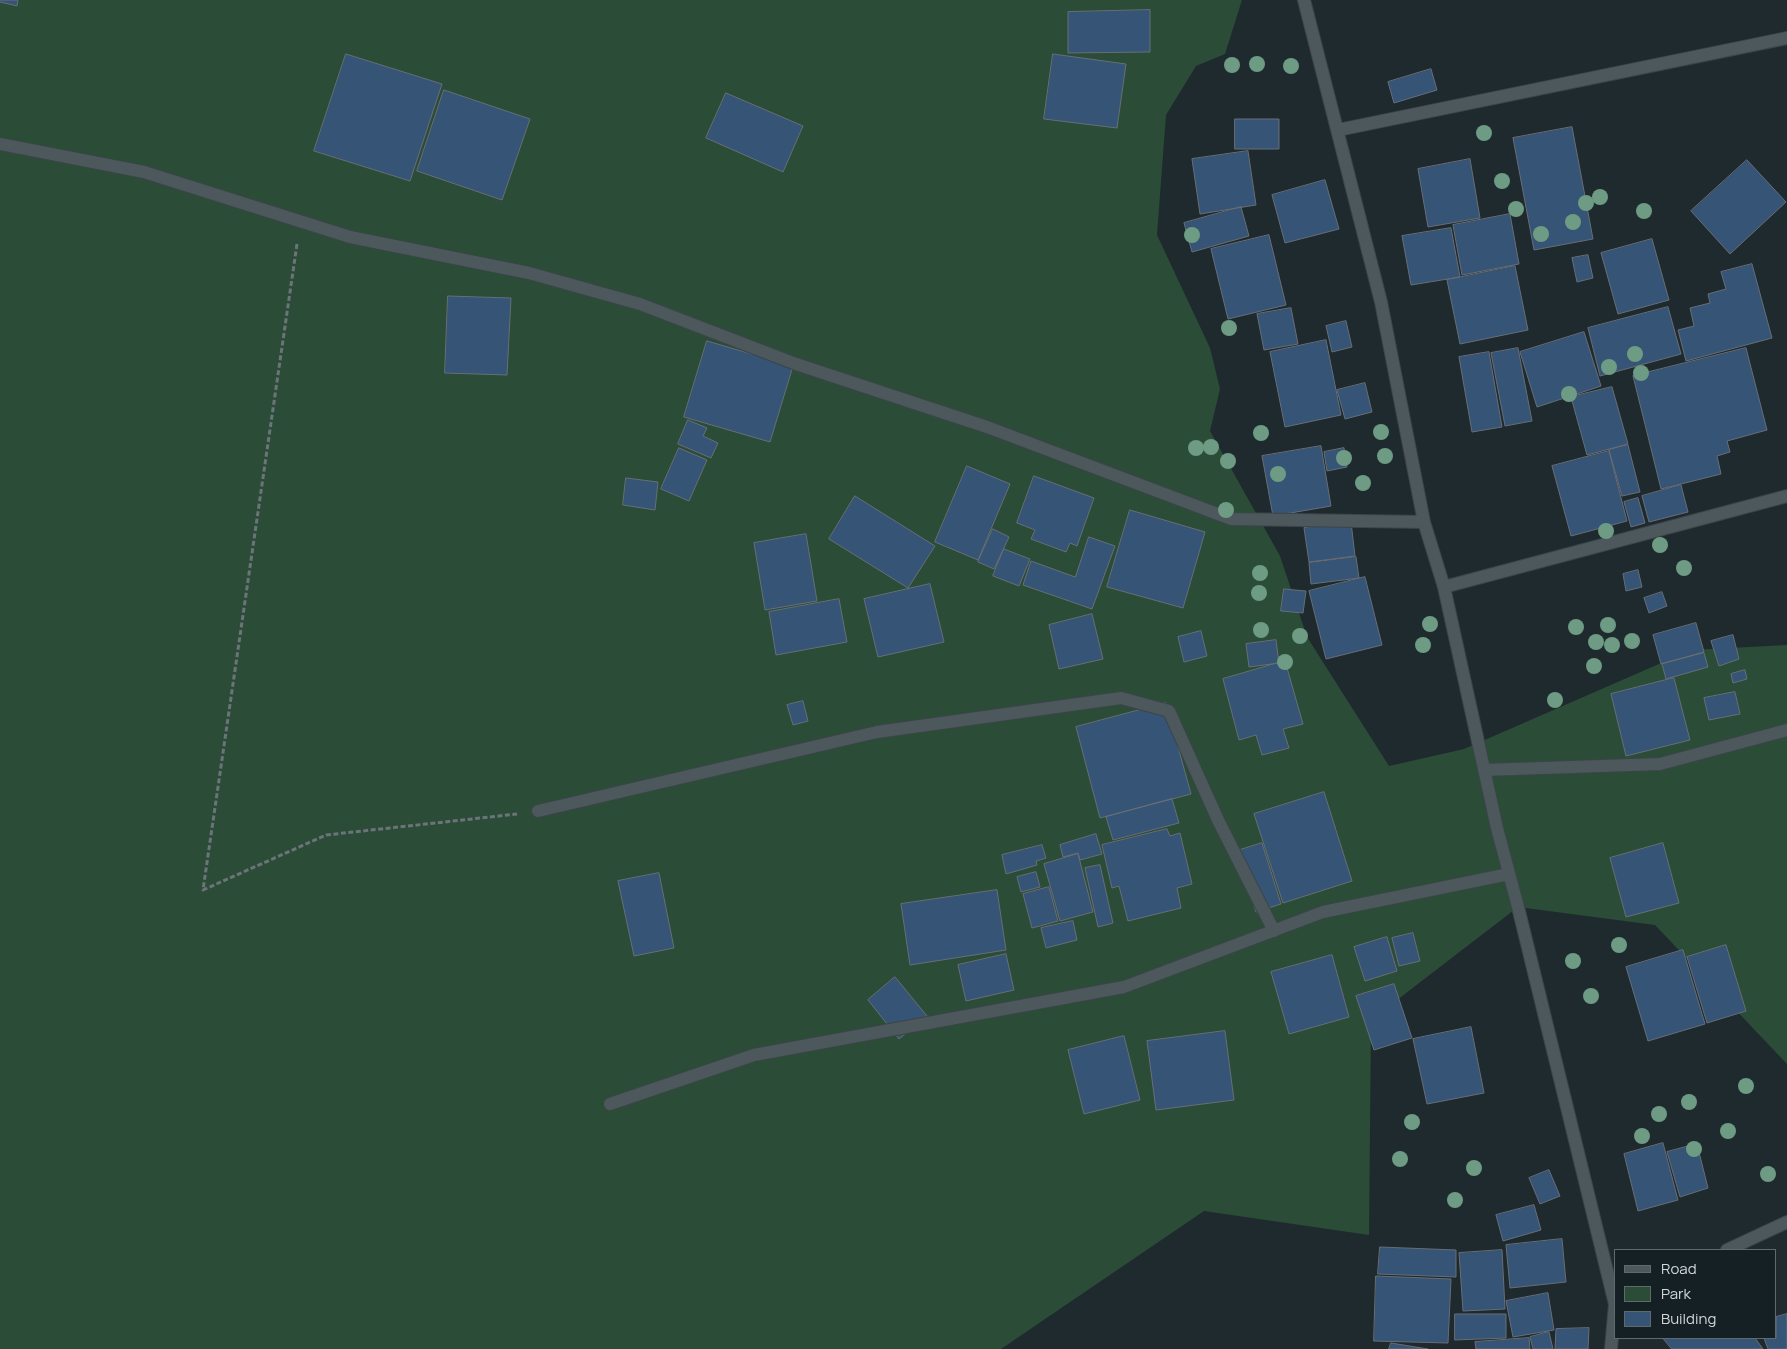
<!DOCTYPE html>
<html>
<head>
<meta charset="utf-8">
<style>
  body { margin:0 }
  #map { position:relative; width:1787px; height:1349px; overflow:hidden; background:#1f2a2e; font-family:Manrope,sans-serif }
  canvas { display:block }
  .legend { position:absolute; left:1614px; top:1249px; width:162px; height:90px; box-sizing:border-box; background:#152024; border:1px solid #60696c; margin:0; padding:6px 9px; list-style:none; font-size:15px; color:#d0d7d9 }
  .legend li { display:flex; align-items:center; gap:10px; height:25px }
  .legend b { width:25px; border:1px solid #60696c }
</style>
</head>
<body>
<div id="map">
<canvas width="1787" height="1349"></canvas>
<ul class="legend">
<li><b style="height:6px;background:#4c585c"></b>Road</li>
<li><b style="height:14px;background:#2b4c37"></b>Park</li>
<li><b style="height:14px;background:#365475"></b>Building</li>
</ul>
</div>
<script>
const context = document.querySelector('canvas').getContext('2d');
context.lineJoin = 'round';
function fillPath(path, color) { context.fillStyle = color; context.fill(path, 'evenodd'); }
function trace(path, color, width, dash) { context.strokeStyle = color; context.lineWidth = width; context.lineCap = dash ? 'butt' : 'round'; context.setLineDash(dash || []); context.stroke(path); }
const green = new Path2D(`
  M0,0H1242L1225,54L1196,66L1166,115L1157,235L1210,348L1220,389L1210,431L1280,556L1307,637L1389,766L1464,749L1691,650L1787,645V1064L1655,925L1518,907L1371,1020L1369,1235L1204,1211L1001,1349H0Z`);
const building = new Path2D(`
  M0,0H18L17,6L0,2Z
  M1150,10V52L1068,53V12Z
  M346,54L442,84L410,181L314,151Z
  M1053,54L1126,64L1117,128L1044,119Z
  M1431,69L1437,90L1394,103L1388,82Z
  M444,90L530,119L502,200L417,171Z
  M726,93L803,126L783,172L706,138Z
  M1235,119H1279V149H1235Z
  M1572,127L1593,239L1534,250L1513,138Z
  M1248,151L1256,205L1200,214L1192,159Z
  M1470,159L1480,218L1428,227L1418,169Z
  M1747,160L1786,202L1730,254L1691,211Z
  M1325,180L1339,229L1285,243L1272,195Z
  M1241,207L1249,236L1192,252L1184,223Z
  M1510,214L1519,264L1462,275L1453,225Z
  M1451,228L1460,277L1411,285L1402,236Z
  M1269,235L1286,305L1228,319L1211,249Z
  M1652,239L1669,300L1618,314L1601,253Z
  M1588,255L1593,278L1577,282L1572,258Z
  M1752,264L1772,338L1686,361L1678,330L1694,326L1690,308L1710,303L1708,294L1726,289L1721,272Z
  M1515,266L1528,330L1460,344L1447,280Z
  M448,296L511,298L507,375L445,373Z
  M1668,307L1681,354L1600,376L1588,328Z
  M1291,308L1298,344L1264,350L1257,314Z
  M1346,321L1352,347L1332,352L1326,326Z
  M1584,332L1601,386L1537,407L1520,352Z
  M1326,340L1341,415L1285,427L1270,352Z
  M707,341L793,366L770,442L684,417Z
  M1518,348L1532,421L1505,426L1491,353Z
  M1746,348L1767,430L1727,441L1730,452L1717,456L1721,474L1661,489L1633,376Z
  M1489,352L1502,427L1472,432L1459,357Z
  M1365,383L1372,412L1345,419L1337,390Z
  M1612,387L1628,444L1587,455L1571,397Z
  M688,420L707,428L703,436L718,443L711,458L678,444Z
  M1628,445L1640,492L1622,496L1609,450Z
  M1321,446L1331,506L1273,516L1262,456Z
  M679,448L707,460L689,501L661,489Z
  M1344,448L1347,467L1327,471L1324,452Z
  M1609,451L1627,521L1571,536L1552,466Z
  M967,466L1010,484L978,560L935,542Z
  M1034,476L1094,498L1077,546L1070,543L1066,552L1031,539L1035,530L1017,523Z
  M626,478L658,482L655,510L623,505Z
  M1681,485L1688,512L1649,522L1642,496Z
  M855,496L935,546L908,588L829,539Z
  M1638,498L1645,523L1631,527L1624,502Z
  M1130,510L1205,532L1183,608L1107,587Z
  M1351,522L1355,556L1309,562L1304,528Z
  M993,529L1009,537L994,569L978,562Z
  M806,534L817,601L765,610L754,543Z
  M1089,537L1115,546L1092,609L1023,585L1031,561L1075,577Z
  M1004,549L1030,559L1019,586L993,576Z
  M1356,557L1359,578L1311,584L1309,563Z
  M1638,570L1642,587L1626,591L1623,574Z
  M1365,577L1382,645L1326,659L1309,591Z
  M930,584L944,642L878,657L864,599Z
  M1284,589L1306,591L1303,613L1281,611Z
  M1662,592L1667,606L1649,613L1644,598Z
  M839,599L847,642L776,655L769,612Z
  M1092,614L1103,659L1059,669L1049,625Z
  M1696,623L1704,652L1661,664L1653,635Z
  M1201,631L1207,656L1184,662L1178,637Z
  M1733,635L1739,659L1719,666L1711,641Z
  M1276,640L1279,663L1249,667L1246,644Z
  M1704,653L1708,667L1666,679L1662,664Z
  M1285,661L1303,724L1283,729L1289,748L1262,755L1256,735L1239,740L1223,679Z
  M1745,670L1747,679L1733,683L1731,674Z
  M1674,678L1690,740L1626,756L1611,694Z
  M1735,692L1740,714L1709,720L1704,698Z
  M803,701L808,721L793,725L787,705Z
  M1166,703L1191,794L1100,818L1076,727Z
  M1324,792L1352,881L1283,903L1254,814Z
  M1172,799L1179,823L1113,840L1106,817Z
  M1167,829L1170,836L1180,833L1192,884L1177,888L1181,908L1128,921L1119,886L1112,888L1102,845Z
  M1096,834L1102,854L1080,860L1078,853L1063,857L1060,845Z
  M1262,843L1281,904L1256,912L1237,851Z
  M1663,843L1679,903L1626,917L1610,858Z
  M1042,845L1046,858L1036,861L1037,865L1006,874L1002,855Z
  M1078,854L1093,912L1060,921L1044,864Z
  M1100,865L1113,923L1098,927L1085,868Z
  M1036,872L1040,887L1021,892L1017,877Z
  M659,873L674,948L634,956L618,881Z
  M1049,887L1058,921L1032,928L1023,894Z
  M997,890L1006,950L910,965L901,904Z
  M1073,921L1077,940L1046,948L1041,928Z
  M1413,933L1420,961L1399,966L1392,938Z
  M1387,937L1397,971L1365,981L1354,947Z
  M1726,945L1746,1011L1707,1023L1687,957Z
  M1683,950L1705,1024L1648,1041L1626,967Z
  M1006,954L1014,990L966,1001L958,965Z
  M1332,955L1349,1017L1289,1034L1271,972Z
  M895,977L927,1016L899,1039L868,1000Z
  M1394,984L1412,1038L1374,1050L1356,996Z
  M1471,1027L1484,1093L1427,1104L1413,1039Z
  M1225,1031L1234,1100L1156,1110L1147,1041Z
  M1124,1036L1140,1100L1084,1114L1068,1050Z
  M1663,1143L1678,1200L1638,1211L1624,1154Z
  M1697,1144L1708,1188L1680,1197L1667,1152Z
  M1549,1170L1560,1196L1540,1204L1529,1178Z
  M1534,1205L1541,1230L1503,1241L1496,1215Z
  M1562,1239L1566,1282L1510,1288L1506,1245Z
  M1380,1247L1456,1250V1277L1378,1274Z
  M1502,1250L1505,1309L1463,1311L1459,1253Z
  M1376,1276L1451,1279L1448,1343L1374,1341Z
  M1548,1293L1554,1330L1513,1337L1506,1301Z
  M1455,1314H1506V1338L1455,1340Z
  M1787,1314V1349H1768L1764,1338H1776V1317Z
  M1589,1328L1588,1349H1555L1556,1329Z
  M1549,1332L1553,1349H1533L1530,1337Z
  M1529,1338L1530,1349H1476L1475,1342Z
  M1663,1338H1755L1763,1349H1672Z
  M1391,1343L1428,1349H1389Z`);
const path = new Path2D(`
  M297,244L203,890L326,835L517,814`);
const minor = new Path2D(`
  M1304,0L1381,302L1424,522L1444,587L1497,828L1518,907L1615,1304L1611,1349
  M1338,130L1787,38
  M0,144L144,172L350,237L529,273L640,304L796,364L987,427L1231,519L1424,522
  M1444,587L1787,496
  M1484,770L1660,764L1787,730
  M538,811L877,732L1121,698L1169,711L1218,820L1274,931
  M610,1104L754,1055L1124,987L1323,912L1509,874
  M1727,1250L1787,1222`);
const trees = [
  [1257,64],
  [1232,65],
  [1291,66],
  [1484,133],
  [1502,181],
  [1600,197],
  [1586,203],
  [1516,209],
  [1644,211],
  [1573,222],
  [1541,234],
  [1192,235],
  [1229,328],
  [1635,354],
  [1609,367],
  [1641,373],
  [1569,394],
  [1381,432],
  [1261,433],
  [1211,447],
  [1196,448],
  [1385,456],
  [1344,458],
  [1228,461],
  [1278,474],
  [1363,483],
  [1226,510],
  [1606,531],
  [1660,545],
  [1684,568],
  [1260,573],
  [1259,593],
  [1430,624],
  [1608,625],
  [1576,627],
  [1261,630],
  [1300,636],
  [1632,641],
  [1596,642],
  [1423,645],
  [1612,645],
  [1285,662],
  [1594,666],
  [1555,700],
  [1619,945],
  [1573,961],
  [1591,996],
  [1746,1086],
  [1689,1102],
  [1659,1114],
  [1412,1122],
  [1728,1131],
  [1642,1136],
  [1694,1149],
  [1400,1159],
  [1474,1168],
  [1768,1174],
  [1455,1200]
];
fillPath(green, '#2b4c37');
fillPath(building, '#365475');
trace(building, '#676e77', 1);
trace(minor, '#3c4549', 14);
trace(path, '#6b7478', 3, [5, 2.5]);
trace(minor, '#4c585c', 12);
context.fillStyle = '#6e9b83';
for (const [x, y] of trees) { context.beginPath(); context.arc(x, y, 8, 0, 2 * Math.PI); context.fill(); }
</script>
</body>
</html>
